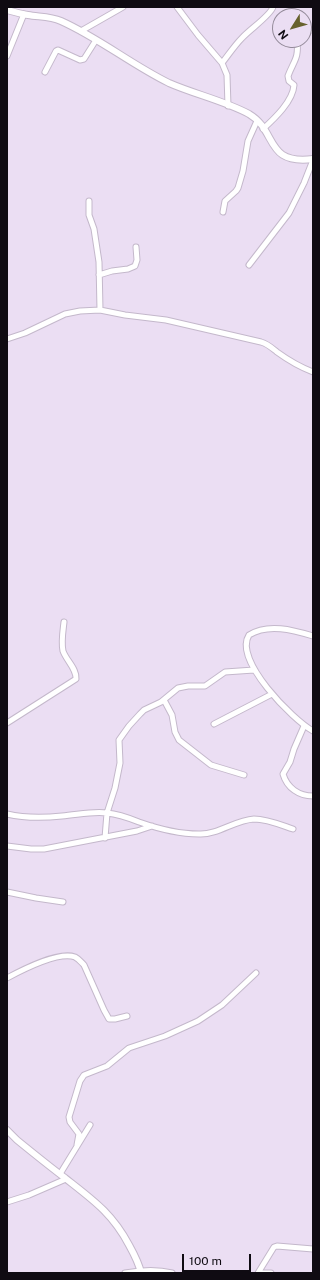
<!DOCTYPE html>
<html>
<head>
<meta charset="utf-8">
<style>
  body { margin:0 }
  #map { position:relative; width:320px; height:1280px; overflow:hidden; background:#ebdef3; font-family:"Public Sans",sans-serif }
  canvas { display:block }
  .frame { position:absolute; inset:0; border:8px solid #0f0b12; pointer-events:none }
  .north { position:absolute; left:272px; top:8px; width:40px; height:40px; box-sizing:border-box; background:#ebdef3; border:1px solid #938a99; border-radius:50%; rotate:233deg; font-size:11px; font-weight:700; line-height:16px; text-align:center; color:#0f0b12 }
  .north::after { content:''; display:block; margin:auto; width:14px; height:18px; background:#68622e; clip-path:polygon(50% 0,100% 100%,50% 72%,0 100%) }
  .scale { position:absolute; left:182px; top:1254px; width:69px; height:18px; box-sizing:border-box; border:2px solid #0f0b12; border-top:0; padding-left:5px; font-size:12px; line-height:14px; white-space:nowrap; color:#0f0b12; -webkit-text-stroke:3px #ebdef3; paint-order:stroke }
</style>
</head>
<body>
<div id="map">
<canvas width="320" height="1280"></canvas>
<div class="frame"></div>
<div class="north">N</div>
<div class="scale">100 m</div>
</div>
<script>
const context = document.querySelector('canvas').getContext('2d');
context.lineJoin = 'round';
function trace(path, color, width, dash) { context.strokeStyle = color; context.lineWidth = width; context.lineCap = dash ? 'butt' : 'round'; context.setLineDash(dash || []); context.stroke(path); }
const minor = new Path2D(`
  M177,7L198,35L222,63L227,75L228,106
  M304,30H313
  M81,31L123,7
  M7,56L24,14
  M222,63C229,54 235,45 242,38C250,29 270,16 273,7
  M45,72L56,51L58,50L80,60L84,59L96,40
  M263,129C275,118 293,101 294,85L289,81L288,76C294,60 299,59 297,40
  M89,201V215L94,229L99,262L100,310
  M223,212L225,201L236,191L238,188L243,171L248,141L257,121
  M249,265L289,213L304,183L313,160
  M99,275L112,271L128,269L135,266L137,260L136,247
  M7,339L25,333L65,314L80,311L100,310L125,315L166,320L261,342C268,344 272,348 277,352C288,360 300,367 313,372
  M313,636C293,630 268,623 249,635C233,660 293,720 313,731
  M164,700L172,715L175,732L179,740L211,765L244,775
  M7,723L76,679C77,669 66,660 63,651C61,642 63,631 64,622
  M214,724L272,694
  M304,726L294,749L290,762L283,774C287,788 299,796 313,796
  M7,814C24,818 44,818 62,816C77,815 92,811 107,813C119,814 129,818 139,822C159,829 178,834 199,834C218,835 235,820 254,819C267,819 281,825 293,829
  M105,838L107,813L115,788L120,763L119,740L129,726L140,714L144,710L161,702L178,688L188,686H205L225,672L254,670
  M7,846L31,849H44L137,831L152,826
  M7,892L36,898L63,902
  M7,978C22,970 58,951 75,957C79,959 81,962 84,965L104,1010L109,1019H115L127,1016
  M77,1145L79,1134L70,1122L69,1117L80,1081L84,1075L107,1066L129,1048L165,1036L198,1021L222,1005L256,973
  M60,1174L90,1125
  M7,1202L29,1195L66,1179
  M125,1273C141,1270 157,1269 172,1273
  M258,1273L274,1247L277,1246L313,1249
  M261,1273H271`);
const tertiary = new Path2D(`
  M7,10C14,12 21,14 28,15C38,17 50,16 61,21C99,38 132,65 169,83C194,94 225,101 249,114C278,131 264,165 313,159
  M7,1130L17,1140C33,1153 49,1166 65,1178C93,1200 112,1213 129,1245C134,1254 139,1263 141,1273`);
trace(minor, '#c4b8cb', 7);
trace(tertiary, '#c4b8cb', 8);
trace(minor, '#fff', 5);
trace(tertiary, '#fff', 6);
</script>
</body>
</html>
